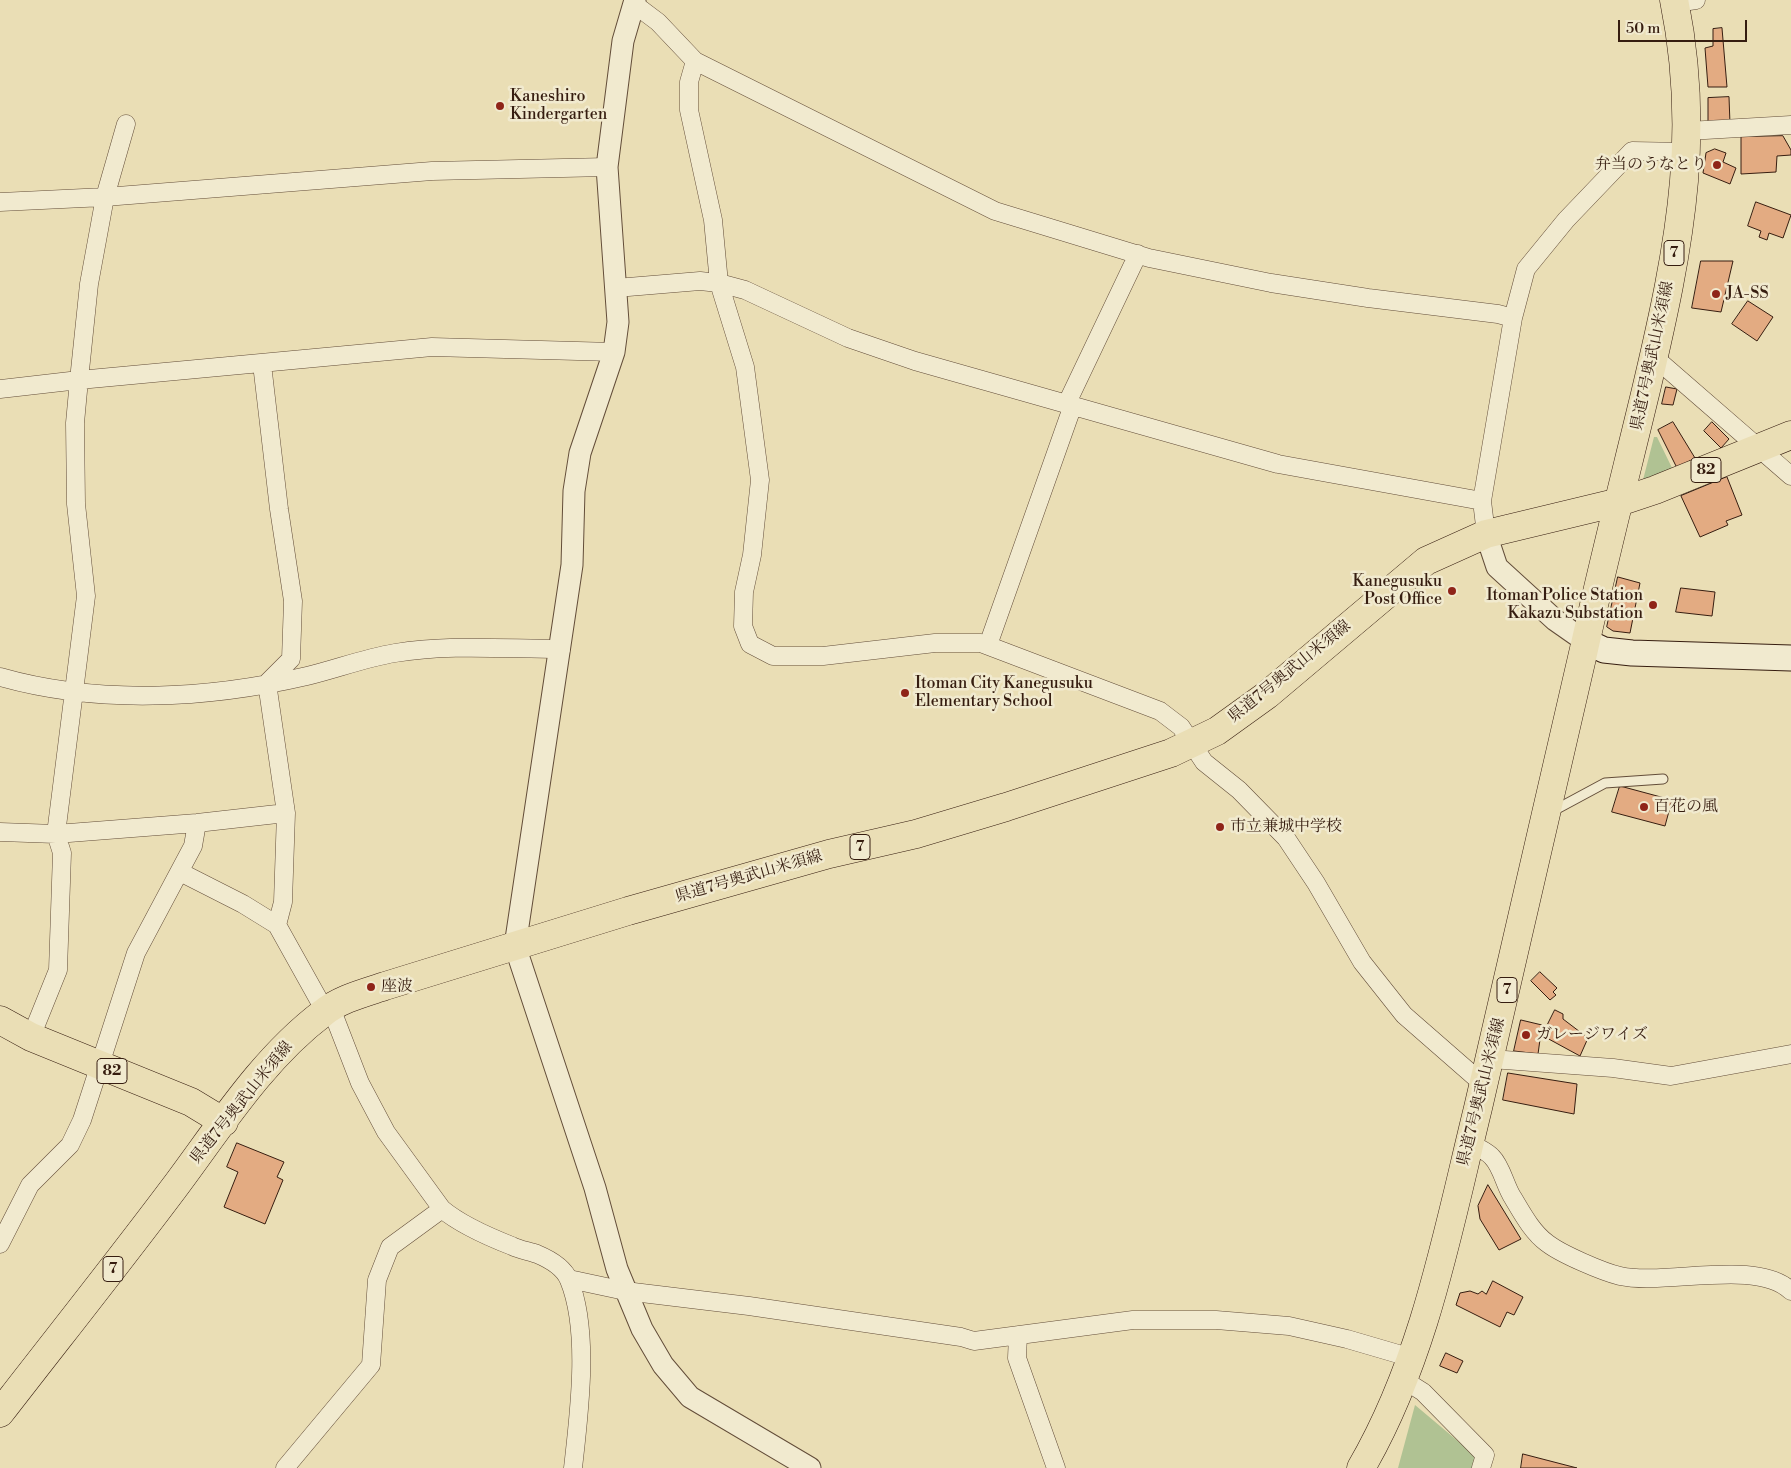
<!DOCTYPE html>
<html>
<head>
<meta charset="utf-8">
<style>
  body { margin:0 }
  #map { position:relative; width:1791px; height:1468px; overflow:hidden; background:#eadeb5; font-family:"Libre Bodoni",serif }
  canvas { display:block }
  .scale { position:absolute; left:1618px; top:20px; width:129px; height:22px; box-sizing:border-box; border:2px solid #361d10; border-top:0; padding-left:6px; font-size:15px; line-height:18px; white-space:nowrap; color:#361d10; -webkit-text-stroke:4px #f1eacf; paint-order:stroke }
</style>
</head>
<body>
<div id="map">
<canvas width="1791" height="1468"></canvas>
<div class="scale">50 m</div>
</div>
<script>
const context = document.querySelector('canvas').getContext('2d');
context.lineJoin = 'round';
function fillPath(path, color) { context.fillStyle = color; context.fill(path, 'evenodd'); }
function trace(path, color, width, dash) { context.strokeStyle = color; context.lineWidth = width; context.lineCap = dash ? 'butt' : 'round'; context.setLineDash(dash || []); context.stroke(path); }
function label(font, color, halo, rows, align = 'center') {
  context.font = font + ' "Libre Bodoni","Noto Serif JP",serif'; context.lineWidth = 5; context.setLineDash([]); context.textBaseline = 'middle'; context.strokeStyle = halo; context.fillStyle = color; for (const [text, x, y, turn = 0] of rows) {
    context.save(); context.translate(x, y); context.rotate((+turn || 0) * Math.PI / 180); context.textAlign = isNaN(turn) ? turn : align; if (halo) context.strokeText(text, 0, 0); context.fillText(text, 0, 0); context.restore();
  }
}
const green = new Path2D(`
  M1654,437H1657L1673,470L1643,480Z
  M1415,1405L1478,1458L1475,1468H1398Z`);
const building = new Path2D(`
  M1722,28L1727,87H1708L1705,48L1713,46V29Z
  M1729,97L1730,124H1708V98Z
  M1783,136L1791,150V155L1777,156L1776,172L1741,174V137Z
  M1715,149L1726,153L1723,162L1736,168L1730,184L1703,173L1706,153Z
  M1756,202L1791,215L1783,238L1769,233L1767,240L1759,237L1761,231L1748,226Z
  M1701,261H1733L1721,312L1692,308Z
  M1748,301L1773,317L1757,341L1732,324Z
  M1666,387L1677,389L1673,405L1662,404Z
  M1673,422L1695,458L1677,468L1658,430Z
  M1712,422L1729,439L1721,448L1704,431Z
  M1727,477L1742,515L1726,521L1728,525L1700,537L1681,496Z
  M1618,577L1640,583L1630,633L1613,631L1607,627Z
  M1681,588L1715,592L1712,616L1676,612Z
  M1620,786L1672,800L1665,826L1612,812Z
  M1540,972L1557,988L1553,992L1556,995L1550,1000L1531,981Z
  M1555,1010L1563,1014V1019L1588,1038L1580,1056L1545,1037L1551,1026L1548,1024Z
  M1521,1020L1542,1025L1538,1054L1514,1051Z
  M1508,1073L1577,1084L1574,1114L1503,1100Z
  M237,1143L284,1162L277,1177L283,1180L265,1224L224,1207L238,1172L227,1167Z
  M1488,1185L1521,1239L1499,1250L1480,1219L1478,1206Z
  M1493,1281L1523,1297L1514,1315L1507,1312L1500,1327L1456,1305L1460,1293L1470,1291L1478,1294L1482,1291L1486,1294Z
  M1446,1353L1463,1361L1457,1373L1440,1366Z
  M1523,1454L1577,1468H1521Z`);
const service = new Path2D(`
  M1553,811L1605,783L1663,779`);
const minor = new Path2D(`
  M1675,3L1696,0
  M634,4L658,22L695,61L995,211L1149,258L1271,283L1368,298L1498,314L1513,318
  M695,61L689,82V110L713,220L719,283L745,367L760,480L752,555L744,592L743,626L750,644L773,656H823L935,643H981L1160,711L1181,727L1204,762L1239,790L1286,838L1316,883L1362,962L1404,1015L1483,1084
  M1688,131L1791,125
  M0,202L105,197L432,171L607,167
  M616,288L700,281L719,283L745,290L848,338L915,361L1278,464L1482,501
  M1654,357L1791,476
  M262,364L279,509L293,601L291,659L267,683
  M0,389L79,380L432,347L614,352
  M1067,403L1138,254
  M1486,534L1482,501L1513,318L1526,269L1566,220L1632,151L1686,152
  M988,645L1073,405
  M0,677C98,705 208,699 307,676C336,669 365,658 395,653C449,644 506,649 561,649
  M267,683L286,813L283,902L277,925
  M0,832L56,834L197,823L286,813
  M180,872L243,904L277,925L325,1011
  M331,1008L360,1083L386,1132L442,1209C461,1225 489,1237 512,1246C520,1250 529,1251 537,1254C549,1259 564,1268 569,1280C590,1331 579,1414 573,1468
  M31,1037L58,970L62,853L56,834L86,596L76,504L75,423L79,380L89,284L105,197L126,124
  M1491,1059L1613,1068L1671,1076L1791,1054
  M1470,1143C1476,1147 1487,1151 1492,1157C1502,1167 1505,1186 1513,1198C1522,1213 1532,1232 1547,1243C1561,1254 1603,1272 1620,1276C1666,1286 1757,1258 1791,1291
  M0,1244L30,1185L70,1145L82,1120L136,953L193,846L197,823
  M569,1279L625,1291L749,1306L961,1337L974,1341L1133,1320H1216L1289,1326L1347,1339L1412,1358
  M1018,1335L1017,1358L1056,1468
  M1404,1380L1423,1392L1485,1455L1481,1468
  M285,1468L371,1365L377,1280L390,1247L442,1209`);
const tertiary = new Path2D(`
  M635,0L623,41L607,167L618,322L614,352L580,453L574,491L572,565L515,946L595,1188L617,1269L642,1329L663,1365L690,1397L810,1468
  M1486,534L1497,567L1555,620L1585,641`);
const secondary = new Path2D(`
  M1585,641L1604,650L1632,653L1791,658`);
const primary = new Path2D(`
  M0,1020L31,1037L191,1102L224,1122
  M0,1413C58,1338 117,1264 174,1188C219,1128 262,1059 323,1013C340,999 364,993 385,986L628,911L829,854L916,834L1006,807L1171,753L1217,731L1267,695L1426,561L1486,534L1619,502L1655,490L1791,435
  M1361,1468C1425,1358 1448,1230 1478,1108C1514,955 1549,802 1584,649C1603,563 1625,477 1646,390C1662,322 1678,252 1684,181C1689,122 1686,59 1674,0`);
const markers = [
  [500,106,5,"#8f2418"],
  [1717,165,5,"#8f2418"],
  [1716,294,5,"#8f2418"],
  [1452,591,5,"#8f2418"],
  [1653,605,5,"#8f2418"],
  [905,693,5,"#8f2418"],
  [1644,807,5,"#8f2418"],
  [1220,827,5,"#8f2418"],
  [371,987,5,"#8f2418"],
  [1526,1035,5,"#8f2418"]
];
const shields = [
  [1674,253,20],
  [1706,470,30],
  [860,847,20],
  [1507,990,20],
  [112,1071,30],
  [113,1269,20]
];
const shieldNames = [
  ["7",1674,253],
  ["82",1706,470],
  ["7",860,847],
  ["7",1507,990],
  ["82",112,1071],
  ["7",113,1269]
];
const poiNames = [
  ["Kaneshiro",510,97],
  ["Kindergarten",510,115],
  ["弁当のうなとり",1707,165,"right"],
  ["JA-SS",1726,294],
  ["Kanegusuku",1442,582,"right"],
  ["Post Office",1442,600,"right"],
  ["Itoman Police Station",1643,596,"right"],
  ["Kakazu Substation",1643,614,"right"],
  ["Itoman City Kanegusuku",915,684],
  ["Elementary School",915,702],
  ["百花の風",1654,807],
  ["市立兼城中学校",1230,827],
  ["座波",381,987],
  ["ガレージワイズ",1536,1035]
];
const streetNames = [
  ["県道7号奥武山米須線",1653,356,-78],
  ["県道7号奥武山米須線",1290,672,-39],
  ["県道7号奥武山米須線",749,877,-16],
  ["県道7号奥武山米須線",1482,1092,-76],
  ["県道7号奥武山米須線",242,1103,-51]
];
fillPath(green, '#b0c293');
fillPath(building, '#e3ab82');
trace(building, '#361d10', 1);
trace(service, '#634d39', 11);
trace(minor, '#634d39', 19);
trace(tertiary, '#634d39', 23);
trace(secondary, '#361d10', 27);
trace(primary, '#361d10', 29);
trace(service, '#f1eacf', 9);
trace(minor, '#f1eacf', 18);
trace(tertiary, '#f1eacf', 21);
trace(secondary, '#f1eacf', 25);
trace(primary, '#eadeb5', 28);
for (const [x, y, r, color] of markers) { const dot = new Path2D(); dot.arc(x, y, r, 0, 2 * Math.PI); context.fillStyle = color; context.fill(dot); trace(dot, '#f1eacf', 2); }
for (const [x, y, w] of shields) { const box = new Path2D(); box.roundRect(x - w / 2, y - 12.5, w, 25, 4); context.fillStyle = '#f1eacf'; context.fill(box); trace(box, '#361d10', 1); }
label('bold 15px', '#361d10', null, shieldNames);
label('16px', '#361d10', '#f1eacf', poiNames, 'left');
label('16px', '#361d10', '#f1eacf', streetNames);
</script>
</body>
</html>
